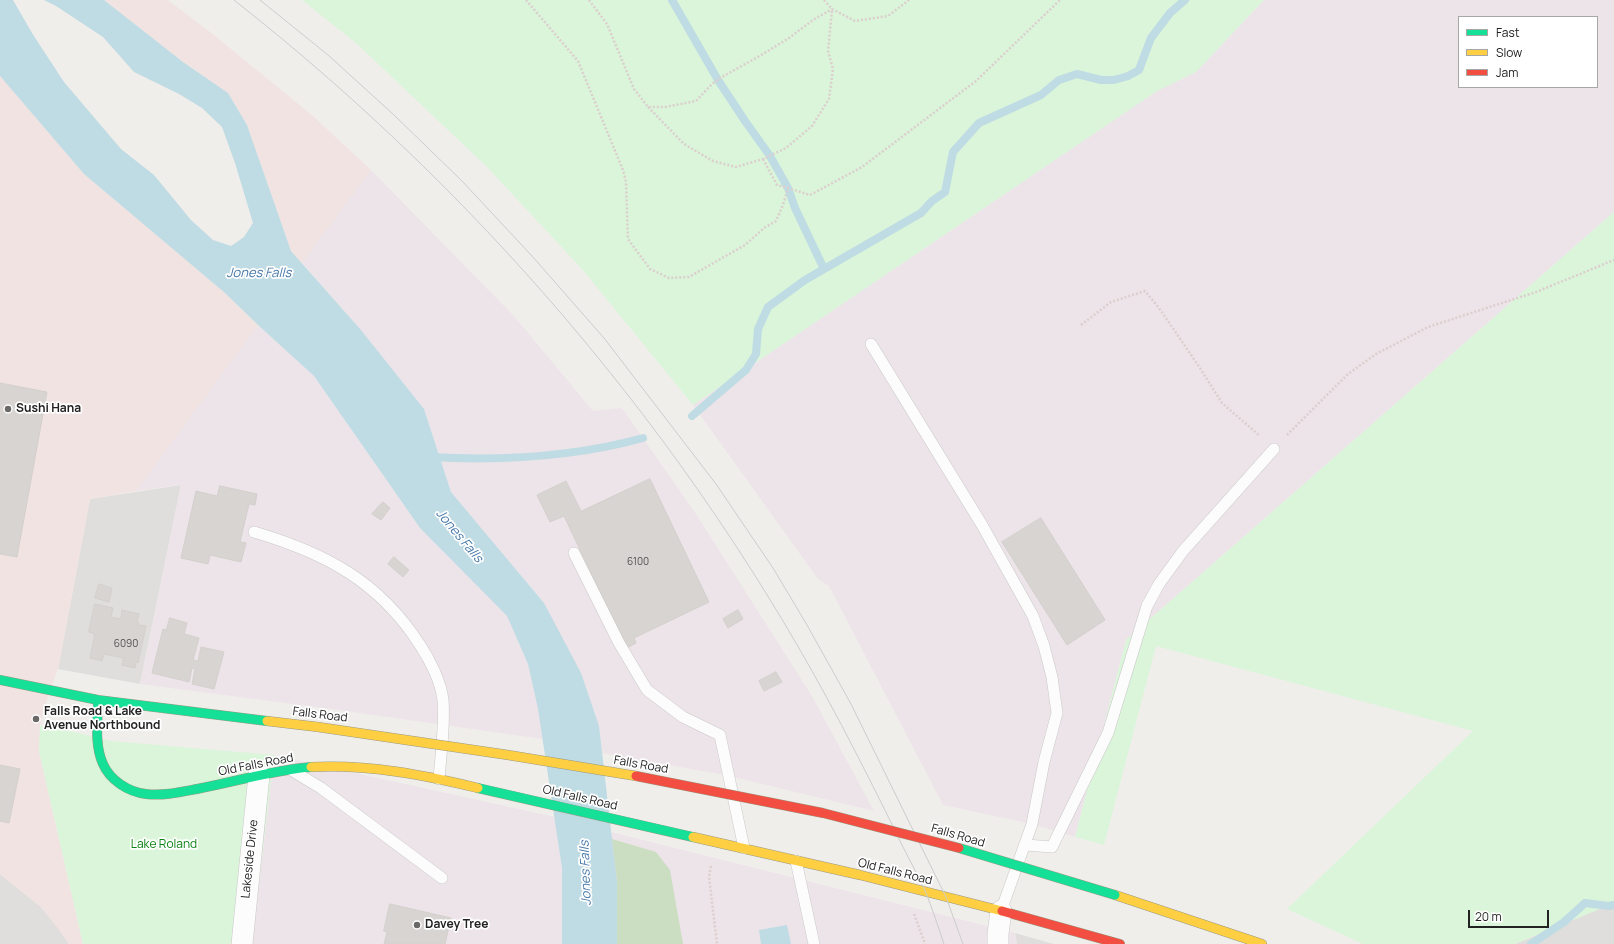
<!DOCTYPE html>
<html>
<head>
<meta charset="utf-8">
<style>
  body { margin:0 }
  #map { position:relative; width:1614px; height:944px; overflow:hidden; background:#f0eeeb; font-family:Manrope,sans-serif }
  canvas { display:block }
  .legend { position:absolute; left:1458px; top:16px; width:140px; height:72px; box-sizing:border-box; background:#fff; border:1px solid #a7a7a7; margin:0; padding:5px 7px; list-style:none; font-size:12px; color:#222 }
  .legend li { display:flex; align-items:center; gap:8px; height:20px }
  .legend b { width:20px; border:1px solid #a7a7a7 }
  .scale { position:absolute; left:1468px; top:910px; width:81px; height:18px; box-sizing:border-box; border:2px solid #222; border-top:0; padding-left:5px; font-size:12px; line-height:14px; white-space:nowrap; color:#222; -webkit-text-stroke:3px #fff; paint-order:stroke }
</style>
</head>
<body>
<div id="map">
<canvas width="1614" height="944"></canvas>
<ul class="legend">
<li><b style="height:5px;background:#16e098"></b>Fast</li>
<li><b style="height:5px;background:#ffcf43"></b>Slow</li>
<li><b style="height:5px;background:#f24e42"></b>Jam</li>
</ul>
<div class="scale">20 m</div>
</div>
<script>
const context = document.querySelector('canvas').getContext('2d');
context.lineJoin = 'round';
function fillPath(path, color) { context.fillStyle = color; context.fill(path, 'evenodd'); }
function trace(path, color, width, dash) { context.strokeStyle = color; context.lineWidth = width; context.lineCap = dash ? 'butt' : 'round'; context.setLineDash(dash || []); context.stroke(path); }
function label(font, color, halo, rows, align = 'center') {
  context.font = font + ' Manrope,sans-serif'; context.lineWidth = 3.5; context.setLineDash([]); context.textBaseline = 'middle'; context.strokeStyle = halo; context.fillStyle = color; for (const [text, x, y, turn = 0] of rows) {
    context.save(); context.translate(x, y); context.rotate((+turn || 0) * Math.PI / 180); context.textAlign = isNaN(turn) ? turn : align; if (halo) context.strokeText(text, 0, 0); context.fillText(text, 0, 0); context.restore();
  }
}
const residential = new Path2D(`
  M181,485L140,684L58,669L90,499Z
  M0,874L41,907L58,928L69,944H0Z
  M1614,903V944H1515Z
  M1015,933L1054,944H1017Z`);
const commercial = new Path2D(`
  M104,0H168L214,35L313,116L371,170L302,263L291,251L247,125L228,93L183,62Z
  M0,76L84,174L225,293L258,325L136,491L90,499L58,669L48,696L40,726L39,751L83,944H69L58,928L41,907L0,874Z`);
const industrial = new Path2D(`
  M1264,0H1614V212L1126,640L1075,837L1032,824L943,805L829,586L818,579L693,405L1157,91L1196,72ZM1459,17H1597V87H1459Z
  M371,170L514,316L593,411L622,408L696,514L812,696L874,811L725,775L602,753L599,726L544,603L451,492L424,409L361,330L302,263Z
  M258,325L314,376L420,528L507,616L528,664L538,709L543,739L331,709L140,684L181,485L136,491Z
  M274,755L555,817L562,868V944H252Z
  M611,832L1015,933L1017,944H617Z`);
const forest = new Path2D(`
  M612,839L656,852L670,870L683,944H617V882Z`);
const park = new Path2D(`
  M302,0H1264L1196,72L1157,91L693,405L582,269L486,166L356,43Z
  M1614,212V903L1515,944H1363L1287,909L1473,731L1156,646L1104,845L1075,837L1126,640Z
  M40,726L74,732L111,741L274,755L252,944H83L39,751Z`);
const water = new Path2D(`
  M0,0H13L32,33L64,82L121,149L154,175L191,220L213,240L231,246L244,237L253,223L235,163L222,127L202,108L179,94L134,72L103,37L56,6L44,0H104L183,62L228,93L247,125L291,251L361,330L424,409L451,492L544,603L581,673L599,726L617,882V944H562V868L538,709L528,664L507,616L420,528L314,376L258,325L225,293L84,174L0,76Z
  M787,925L791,944H761L759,930Z`);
const stream = new Path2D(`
  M672,0L718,80L745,121L770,156L788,188L795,208L824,269
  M692,416L746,370L756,354L758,329L768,307L805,280L921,213L932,201L945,192L953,152L979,123L1041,95L1059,80L1077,74L1101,80H1114L1128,76L1139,70L1151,38L1170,13L1185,0
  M429,457C500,461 574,457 643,438
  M1531,944L1564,922L1585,903L1609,906L1614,905`);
const building = new Path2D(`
  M0,383L47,392L17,557L0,554Z
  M650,479L709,602L634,638L636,643L627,648L564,516L550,522L537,495L566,481L581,511Z
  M220,486L257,494L255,505L249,504L240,542L246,543L241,562L210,555L208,564L181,558L196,491L217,496Z
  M383,502L390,508L381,520L372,514Z
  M1041,518L1105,620L1067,645L1002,542Z
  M394,557L409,570L403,577L388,564Z
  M99,584L112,588L109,602L95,598Z
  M95,604L113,608L111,617L121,619L122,610L139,614L137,622L139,623L138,625L146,626L138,663L136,662L135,668L122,665L124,658L104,654L102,661L90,658L95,634L89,632Z
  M738,610L743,619L728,628L723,619Z
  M170,618L187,623L184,634L199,638L193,660L198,661L201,647L224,652L214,689L192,684L195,669L192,668L189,682L152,673L163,629L166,630Z
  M776,672L782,682L764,691L759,681Z
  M0,765L20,769L9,823L0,821Z
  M390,904L451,918L445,944H384L387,932L384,931Z`);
const path = new Path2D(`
  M526,0L578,61L623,170L626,182L628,239L650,269L669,278L689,277L745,245L764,228L776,221L783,205L788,188L810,195L862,167L976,81L1060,0
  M589,0L607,24L634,89L648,107H665L696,101L712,84L722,77L763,54L789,38L813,20L832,9
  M824,0L832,9L855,21L888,16L909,0
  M648,107L684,144L713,161L736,167L763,159L786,148L812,126L829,99L833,69L828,51L832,10
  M763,159L777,185L788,188
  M1081,325L1111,302L1145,291L1159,308L1198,365L1222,403L1260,436
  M1287,435L1348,374L1376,354L1428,327L1536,292L1614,260
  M711,866L709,877L717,944
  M914,914L925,944`);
const lane = new Path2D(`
  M871,344L982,525L1033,616L1044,646L1052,677L1057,713L1044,762L1032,824L1001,911
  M254,532C325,553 379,581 420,645C430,660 441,682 443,700C445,726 441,753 439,779
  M574,553L619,643L647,690L683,717L720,735L744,848
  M293,771L321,788L442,878
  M1026,845L1052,847L1108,733L1147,606L1159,584L1183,551L1274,449
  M796,861L814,944`);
const street = new Path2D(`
  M242,944L259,775
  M998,944V934L1001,911`);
const fast = new Path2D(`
  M0,680L98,700L267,721
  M98,700C98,720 94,744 103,764C110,780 128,792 146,794C163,796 181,792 197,789C235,782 273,770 311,767
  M478,788L693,837`);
const slow = new Path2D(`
  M267,721L318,727
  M311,767C368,764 424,775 478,788
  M693,837L860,875L1002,911
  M1115,895L1262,944`);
const jam = new Path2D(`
  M1002,911L1120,944`);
const tram = new Path2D(`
  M234,0C492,203 707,460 856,753C872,784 887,814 902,845C910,861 919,877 926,893C933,910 938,927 944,944
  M260,0L328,55L394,115L462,181L532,256L604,338L716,484L773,568L807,625L851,704L946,897L963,944`);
const fastBridge = new Path2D(`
  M959,848L1115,895`);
const slowBridge = new Path2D(`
  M318,727L508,755L636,776`);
const jamBridge = new Path2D(`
  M636,776L823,813L959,848`);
const markers = [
  [8,409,4,"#6a6968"],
  [36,719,4,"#6a6968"],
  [417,925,4,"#6a6968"]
];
const numberNames = [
  ["6100",638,562],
  ["6090",126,644]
];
const poiNames = [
  ["Sushi Hana",16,409],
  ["Falls Road & Lake",44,712],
  ["Avenue Northbound",44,726],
  ["Davey Tree",425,925]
];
const streetNames = [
  ["Falls Road",320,715,7],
  ["Old Falls Road",256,765,-11],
  ["Falls Road",641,765,10],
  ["Old Falls Road",580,798,13],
  ["Falls Road",958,836,16],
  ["Lakeside Drive",250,859,-84],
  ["Old Falls Road",895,872,14]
];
const parkNames = [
  ["Lake Roland",164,845]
];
const waterNames = [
  ["Jones Falls",259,273],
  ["Jones Falls",459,536,50],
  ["Jones Falls",586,873,-92]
];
fillPath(residential, '#dfdedc');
fillPath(commercial, '#f1e3e1');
fillPath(industrial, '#ede4e9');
fillPath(forest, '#cbdec1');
fillPath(park, '#daf5da');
fillPath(water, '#bfdbe3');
trace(stream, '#bfdbe3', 8);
fillPath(building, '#d7d4d2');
trace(building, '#d3d0cc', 1);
trace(lane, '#c9c8c7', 12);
trace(street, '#c9c8c7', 22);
trace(fast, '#999a82', 10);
trace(slow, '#999a82', 10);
trace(jam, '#999a82', 10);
trace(path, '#dccecd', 2.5, [2, 2]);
trace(lane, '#fdfcfc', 11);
trace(street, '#fdfcfc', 21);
trace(fast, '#16e098', 9);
trace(slow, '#ffcf43', 9);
trace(jam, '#f24e42', 9);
trace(tram, '#ccc', 1);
trace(fastBridge, '#999a82', 10, []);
trace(slowBridge, '#999a82', 10, []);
trace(jamBridge, '#999a82', 10, []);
trace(fastBridge, '#16e098', 9);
trace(slowBridge, '#ffcf43', 9);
trace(jamBridge, '#f24e42', 9);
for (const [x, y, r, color] of markers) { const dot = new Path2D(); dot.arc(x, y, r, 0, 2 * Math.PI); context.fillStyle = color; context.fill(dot); trace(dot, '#fff', 1.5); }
label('10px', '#4f4e4e', null, numberNames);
label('bold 12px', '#222', '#fff', poiNames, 'left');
label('12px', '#222', '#fff', streetNames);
label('12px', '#0c8416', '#fff', parkNames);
label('italic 13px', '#4a7aab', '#fff', waterNames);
</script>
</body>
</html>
